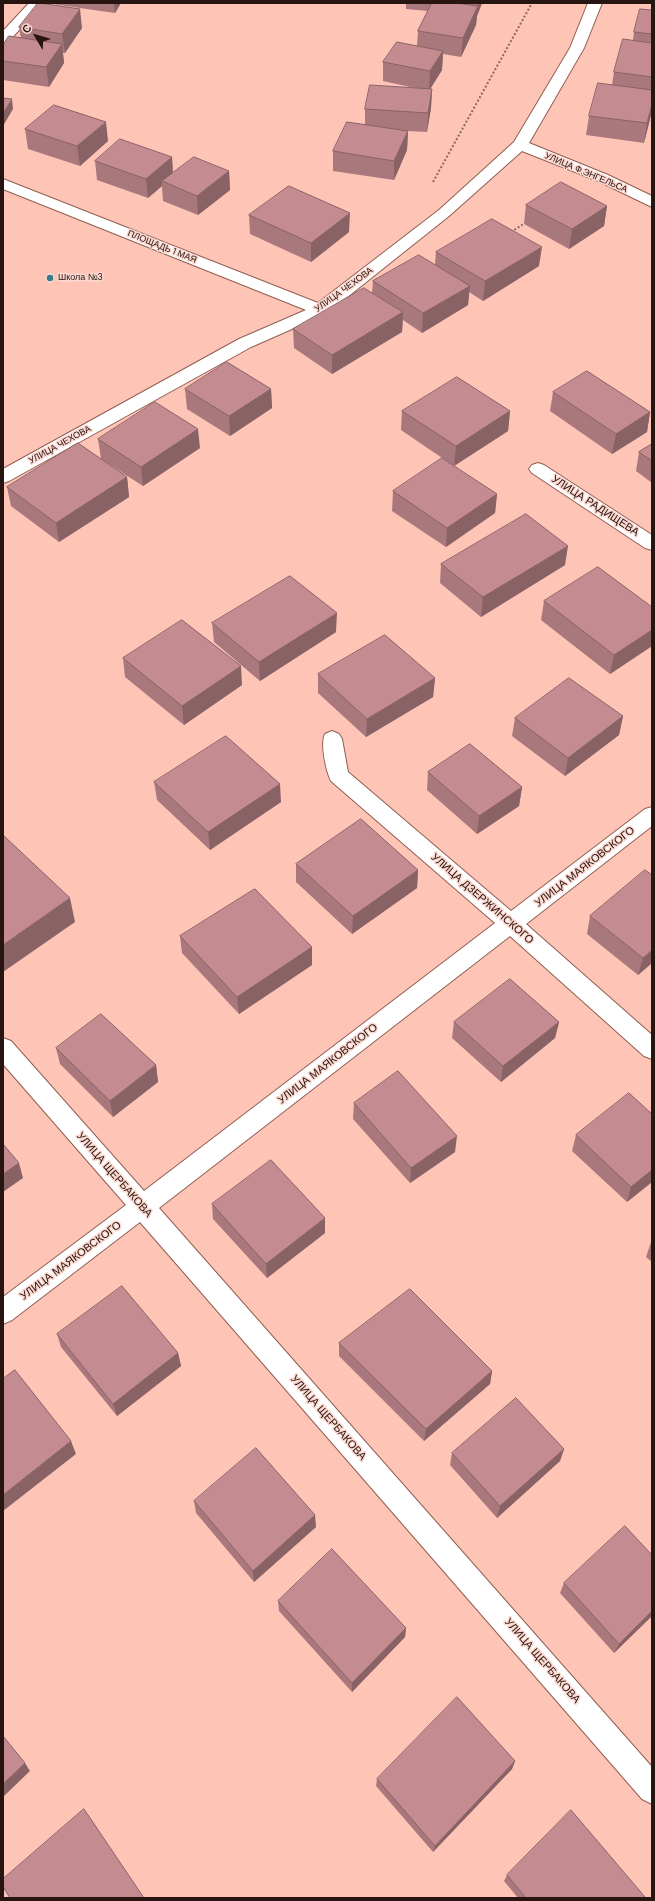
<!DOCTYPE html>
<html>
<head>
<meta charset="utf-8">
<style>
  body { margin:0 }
  #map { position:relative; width:655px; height:1901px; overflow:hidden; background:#fec5b7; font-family:"DM Sans",sans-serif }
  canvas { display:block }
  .frame { position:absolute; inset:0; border:4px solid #281410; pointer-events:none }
  .north { position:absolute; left:16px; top:16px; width:40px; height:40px; -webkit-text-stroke:3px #fbd8d0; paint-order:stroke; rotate:308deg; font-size:11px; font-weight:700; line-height:16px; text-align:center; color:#281410 }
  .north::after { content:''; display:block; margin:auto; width:14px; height:18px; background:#281410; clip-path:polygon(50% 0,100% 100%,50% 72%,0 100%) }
</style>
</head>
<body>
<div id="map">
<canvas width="655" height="1901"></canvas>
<div class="frame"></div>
<div class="north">С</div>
</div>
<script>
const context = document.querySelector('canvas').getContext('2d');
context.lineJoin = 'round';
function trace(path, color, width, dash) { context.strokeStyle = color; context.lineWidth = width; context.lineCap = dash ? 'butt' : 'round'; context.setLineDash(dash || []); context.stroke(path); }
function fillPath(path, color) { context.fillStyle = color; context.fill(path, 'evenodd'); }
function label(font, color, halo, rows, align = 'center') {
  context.font = font + ' "DM Sans",sans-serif'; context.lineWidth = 3; context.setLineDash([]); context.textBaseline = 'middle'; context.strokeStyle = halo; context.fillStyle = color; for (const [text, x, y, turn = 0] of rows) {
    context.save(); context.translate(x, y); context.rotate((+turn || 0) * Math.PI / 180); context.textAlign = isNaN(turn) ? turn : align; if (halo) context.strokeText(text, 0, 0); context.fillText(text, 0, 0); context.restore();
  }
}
const path = new Path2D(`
  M433,182L532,3
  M511,232L525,223`);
const minor = new Path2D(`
  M29,3H44L8,42L3,43V31Z
  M588,3H602L584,48L529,143L608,175L652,196V207L598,181L522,151L449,216L326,314L251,347L9,481L3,483V469L239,339L306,310L3,189V179L318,303L439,210L514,142L570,48Z
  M538,463L544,465L652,535V550L645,548L532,473L529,469L532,465Z
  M332,731L339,734L342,739L348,772L511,911L645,809L652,807V826L526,924L652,1035V1059L644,1056L510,936L159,1208L652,1767V1804L642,1799L140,1222L12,1320L3,1324V1297L126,1205L3,1064V1038L11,1041L144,1191L495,923L331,781C326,771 320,743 325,734Z`);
const wall = new Path2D(`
  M51,3H121L115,13L52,4Z
  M406,3H482L477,16L476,25L461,57L443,54L442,70L430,89H432L431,108L427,132L408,131L407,150L394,180L333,171V151L365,124V109L415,88L383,81V62L417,46L418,31L428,11L406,9Z
  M652,10V111L644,143L586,135L589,116L612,85L614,72L633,40L634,32Z
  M19,27L82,28L65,53H63L64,63L49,87L3,80V45L21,38Z
  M25,129L108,141L80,166L28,149Z
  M172,157L173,173L229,171L230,190L198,215L163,201L162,186L148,198L97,180L95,161Z
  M526,205L607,206L604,226L569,249L524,224Z
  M249,215L349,232L311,262L250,234Z
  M436,252L539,266L483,301L469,292L468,305L422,333L403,320L402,332L332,374L294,348L293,329L372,293L373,281L435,264Z
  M185,389H271L272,408L230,436L187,409Z
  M553,392L650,412L647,432L612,454L550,411Z
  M402,411H510L508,431L454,466L401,430Z
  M98,439L200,448L143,486L101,459Z
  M652,444V483L636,471L639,452Z
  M127,477L129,497L59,542L11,506L7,487Z
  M393,491L497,494L495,513L446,547L392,511Z
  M441,564L565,565L481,617L440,583Z
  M544,601L652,607V646L610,674L541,620Z
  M212,623L336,632L260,681L214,642Z
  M123,658L242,685L184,725L125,677Z
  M318,674L435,678L433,697L366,737L318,693Z
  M623,716L619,735L565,776L512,736L515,718Z
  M428,772L522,787L519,806L477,834L427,790Z
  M154,782L281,802L210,850L157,800Z
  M296,864L418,870L417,888L352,934L296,882Z
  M590,916L652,963L638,975L587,934Z
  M180,936L312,947V965L239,1014L182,953Z
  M454,1022H559L555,1038L501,1082L452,1038Z
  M56,1048L156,1065L158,1082L113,1117L60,1064Z
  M354,1103L455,1152L410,1183L353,1119Z
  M652,1114V1182L627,1202L572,1151L576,1135Z
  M212,1204L325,1233L267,1278L213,1219Z
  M652,1239V1262L646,1257Z
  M57,1334L178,1353L181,1366L117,1416L61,1347Z
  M339,1343L492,1371L490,1384L424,1441L339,1356Z
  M564,1449L560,1461L497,1518L450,1465L452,1453Z
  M194,1501L316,1527L254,1582L196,1513Z
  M564,1583L652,1616L614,1653L560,1593Z
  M278,1601L406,1628L405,1637L352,1692L279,1611Z
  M515,1761L512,1769L433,1852L376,1786L377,1779Z
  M507,1875L644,1898H518L504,1881Z`);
const shadedWall = new Path2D(`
  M114,3H121L115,13Z
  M478,3H482L477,16L476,25L461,57L463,38L477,7Z
  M80,9L82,28L65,53L62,34Z
  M62,44L64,63L49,87L46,67Z
  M443,51L442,70L429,91L430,71Z
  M432,89L431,108L427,132L428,113Z
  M12,99L13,109L3,126V113Z
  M652,104V111L644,143L647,123Z
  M106,122L108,141L80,166L77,146Z
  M408,131L407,150L394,180V161Z
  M172,157L173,177L162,181V186L148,198L146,179Z
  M229,171L230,190L198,215L197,196Z
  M607,206L604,226L569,249L572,229Z
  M350,213L349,232L311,262V243Z
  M542,247L539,266L483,301L485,281Z
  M470,286L468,305L422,333L423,313Z
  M403,312L402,332L332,374V355Z
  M271,389L272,408L230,436L229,416Z
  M510,411L508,431L454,466L456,446Z
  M650,412L647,432L612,454L616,434Z
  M198,429L200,448L143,486L141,467Z
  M127,477L129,497L59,542L56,523Z
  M497,494L495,513L446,547L447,528Z
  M568,546L565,565L481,617L483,597Z
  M337,613L336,632L260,681L259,662Z
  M652,630V646L610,674L614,655Z
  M241,666L242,685L184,725L182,706Z
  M435,678L433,697L366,737L367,719Z
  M623,716L619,735L565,776L568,758Z
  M280,784L281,802L210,850L208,832Z
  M522,787L519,806L477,834L479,816Z
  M418,870L417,888L352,934L353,916Z
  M70,898L75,922L3,972V945Z
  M312,947V965L239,1014L237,997Z
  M652,950V963L638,975L643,958Z
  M559,1022L555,1038L501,1082L503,1066Z
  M156,1065L158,1082L113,1117L110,1101Z
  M457,1136L455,1152L410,1183L411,1168Z
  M19,1163L23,1178L3,1192V1174Z
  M652,1170V1182L627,1202L631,1187Z
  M325,1218V1233L267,1278L266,1264Z
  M178,1353L181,1366L117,1416L113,1404Z
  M492,1371L490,1384L424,1441L426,1429Z
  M71,1441L76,1454L3,1511V1495Z
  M564,1449L560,1461L497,1518L500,1506Z
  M315,1515L316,1527L254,1582L253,1571Z
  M652,1611V1616L614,1653L619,1644Z
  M406,1628L405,1637L352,1692V1683Z
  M515,1761L512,1769L433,1852L435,1846Z
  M25,1763L30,1771L3,1797V1784Z`);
const building = new Path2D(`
  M38,3H39L80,9L62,34L19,27Z
  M432,3H456L478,6L463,38L418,31Z
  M640,9L652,10V34L634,32Z
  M9,36L62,44L46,67L3,61V45Z
  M623,39L652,43V77L614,72Z
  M397,42L443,51L430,71L383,62Z
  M598,83L652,90V104L647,123L589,116Z
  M370,85L432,89L428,113L365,109Z
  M3,98L12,99L3,113Z
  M54,105L106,122L77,146L25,129Z
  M347,122L408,131L394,161L333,151Z
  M120,139L172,157L146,179L95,161Z
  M194,157L229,171L197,196L162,181Z
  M561,182L607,206L572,229L526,205Z
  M289,186L350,213L311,243L249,215Z
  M492,219L542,247L485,281L436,252Z
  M419,255L470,286L423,313L373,281Z
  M364,288L403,312L332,355L293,329Z
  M227,362L271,389L229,416L185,389Z
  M587,371L650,412L616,434L553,392Z
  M457,377L510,411L456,446L402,411Z
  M155,402L198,429L141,467L98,439Z
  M78,443L127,477L56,523L7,487Z
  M652,444V461L639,452Z
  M442,458L497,494L447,528L393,491Z
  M526,514L568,546L483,597L441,564Z
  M598,567L652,607V630L614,655L544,601Z
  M290,576L337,613L259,662L212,623Z
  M182,620L241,666L182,706L123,658Z
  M385,635L435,678L367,719L318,674Z
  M569,678L623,716L568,758L515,718Z
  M226,736L280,784L208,832L154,782Z
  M470,744L522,787L479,816L428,772Z
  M361,819L418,870L353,916L296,864Z
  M3,835L70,898L3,945Z
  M645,870L652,875V950L643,958L590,916Z
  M255,889L312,947L237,997L180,936Z
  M510,979L559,1022L503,1066L454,1022Z
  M101,1014L156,1065L110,1101L56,1048Z
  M398,1071L457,1136L411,1168L354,1103Z
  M629,1093L652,1114V1170L631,1187L576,1135Z
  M3,1144L19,1163L3,1174Z
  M271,1160L325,1218L266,1264L212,1204Z
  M122,1286L178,1353L113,1404L57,1334Z
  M410,1289L492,1371L426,1429L339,1343Z
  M15,1370L71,1441L3,1495V1379Z
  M516,1398L564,1449L500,1506L452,1453Z
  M256,1448L315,1515L253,1571L194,1501Z
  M625,1526L652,1555V1611L619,1644L564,1583Z
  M332,1549L406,1628L352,1683L278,1601Z
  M457,1697L515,1761L435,1846L377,1779Z
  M3,1736L25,1763L3,1784Z
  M84,1809L144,1898H10L3,1887V1879Z
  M571,1810L645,1897L644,1898H526L507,1875Z`);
const markers = [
  [50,278,4,"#377b8a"]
];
const farStreetnames = [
  ["УЛИЦА Ф.ЭНГЕЛЬСА",586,173,23],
  ["ПЛОЩАДЬ 1 МАЯ",162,247,22],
  ["УЛИЦА ЧЕХОВА",344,290,-36],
  ["УЛИЦА ЧЕХОВА",60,445,-29]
];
const farPoinames = [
  ["Школа №3",58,278]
];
const streetNames = [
  ["УЛИЦА РАДИЩЕВА",595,506,33],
  ["УЛИЦА МАЯКОВСКОГО",585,867,-38],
  ["УЛИЦА ДЗЕРЖИНСКОГО",482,899,41],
  ["УЛИЦА МАЯКОВСКОГО",328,1064,-38],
  ["УЛИЦА ЩЕРБАКОВА",114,1175,49],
  ["УЛИЦА МАЯКОВСКОГО",71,1261,-37],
  ["УЛИЦА ЩЕРБАКОВА",328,1418,49],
  ["УЛИЦА ЩЕРБАКОВА",542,1661,49]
];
trace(minor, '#905e52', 2);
trace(path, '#8d685f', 2, [2, 2]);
fillPath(minor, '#fff');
fillPath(wall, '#a9787d');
fillPath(shadedWall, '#896266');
fillPath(building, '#c48c91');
trace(building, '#896266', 1);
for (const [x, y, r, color] of markers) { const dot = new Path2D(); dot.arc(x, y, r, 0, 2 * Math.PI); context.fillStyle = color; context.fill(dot); trace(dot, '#fbd8d0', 1.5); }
label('9px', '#281410', '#fbd8d0', farStreetnames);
label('9px', '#281410', '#fbd8d0', farPoinames, 'left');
label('11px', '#281410', '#fbd8d0', streetNames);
</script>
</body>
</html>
